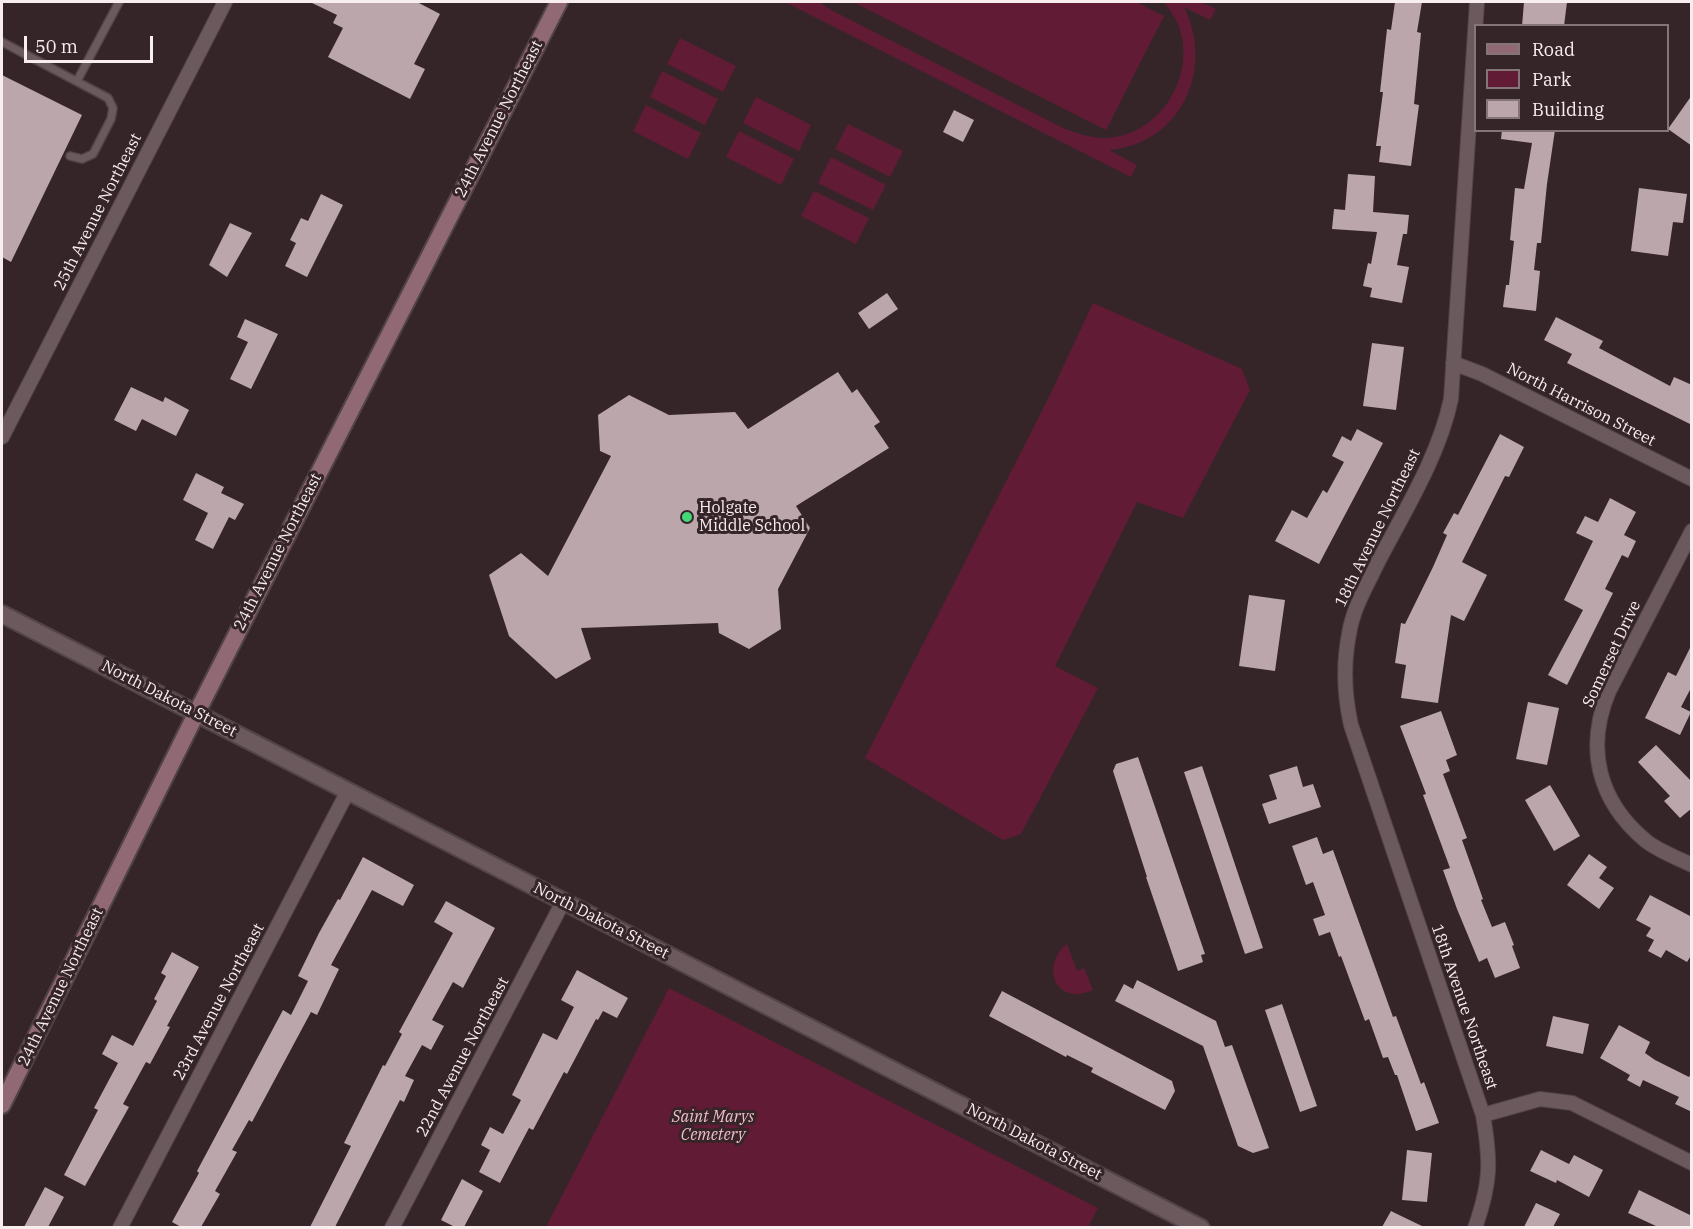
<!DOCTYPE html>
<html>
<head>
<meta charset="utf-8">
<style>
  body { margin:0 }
  #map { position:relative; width:1693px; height:1229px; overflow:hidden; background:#352529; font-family:"IBM Plex Serif",serif }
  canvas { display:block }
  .frame { position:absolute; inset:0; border:3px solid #f8edef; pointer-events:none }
  .legend { position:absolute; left:1474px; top:24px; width:195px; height:108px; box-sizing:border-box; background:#352529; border:2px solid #837578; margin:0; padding:8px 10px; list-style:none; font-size:18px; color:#f8edef }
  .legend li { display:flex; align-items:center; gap:12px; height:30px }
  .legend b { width:30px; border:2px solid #837578 }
  .scale { position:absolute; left:24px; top:36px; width:129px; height:27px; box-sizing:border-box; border:3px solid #f8edef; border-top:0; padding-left:8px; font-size:18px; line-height:21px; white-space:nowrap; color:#f8edef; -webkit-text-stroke:4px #352529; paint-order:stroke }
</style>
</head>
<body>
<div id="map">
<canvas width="1693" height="1229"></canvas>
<div class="frame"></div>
<ul class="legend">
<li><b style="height:8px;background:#916974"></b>Road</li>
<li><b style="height:16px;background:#621b35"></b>Park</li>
<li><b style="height:16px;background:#baa6ab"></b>Building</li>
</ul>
<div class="scale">50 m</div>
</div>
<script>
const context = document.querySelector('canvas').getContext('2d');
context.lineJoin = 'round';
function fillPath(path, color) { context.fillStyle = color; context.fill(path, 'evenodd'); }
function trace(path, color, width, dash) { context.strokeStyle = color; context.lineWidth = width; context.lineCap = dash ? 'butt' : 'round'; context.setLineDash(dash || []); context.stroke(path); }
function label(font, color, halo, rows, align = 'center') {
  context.font = font + ' "IBM Plex Serif",serif'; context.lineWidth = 6; context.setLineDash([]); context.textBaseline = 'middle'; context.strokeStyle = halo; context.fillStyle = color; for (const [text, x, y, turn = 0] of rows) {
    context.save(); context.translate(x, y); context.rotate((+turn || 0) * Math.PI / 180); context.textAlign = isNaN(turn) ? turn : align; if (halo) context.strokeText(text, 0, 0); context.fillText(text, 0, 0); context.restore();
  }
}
const green = new Path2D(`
  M785,2H819L833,11L1065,129C1082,135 1097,140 1115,137C1175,128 1207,46 1163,2H1201L1216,9L1210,20L1184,7C1215,69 1181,144 1109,150L1137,165L1131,177Z
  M853,2H1136L1164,16L1106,130Z
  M680,38L736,66L723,92L667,64Z
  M662,71L718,99L705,125L650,97Z
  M756,97L811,125L799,151L743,123Z
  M646,105L701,133L688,159L633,131Z
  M848,124L903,151L890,177L835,149Z
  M739,131L794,159L781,185L726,157Z
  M831,157L886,185L873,210L818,183Z
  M814,191L869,218L856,244L801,216Z
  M1093,303L1242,369L1250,390L1183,518L1137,502L1055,666L1098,688L1021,834L1003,840L865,758L1048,399Z
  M1067,944L1077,971L1084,968L1093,990C1087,992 1080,995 1074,994C1047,991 1048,957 1067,944Z
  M669,988L1098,1208L1088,1227H546Z`);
const building = new Path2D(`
  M310,2H417L440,14L414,64L425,69L410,99L328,57L343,28L333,23L337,15Z
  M1395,2H1422L1417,32L1421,33L1414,104L1419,105L1411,166L1379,162L1381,146H1376L1383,92H1380L1387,29L1391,30Z
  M1524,2H1567L1564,26H1522Z
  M2,75L82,115L11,262L2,257Z
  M1692,95V146L1668,129Z
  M954,110L974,120L963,142L943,132Z
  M1502,130H1555L1547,184L1541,243H1537L1534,270L1540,271L1536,311L1503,307L1506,285H1509L1514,241L1510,240L1515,188L1524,189L1532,143L1501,139Z
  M1348,174L1375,176L1373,212L1409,215L1407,234H1403L1397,265L1409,267L1402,303L1370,297L1372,288L1363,286L1368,263L1371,264L1377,232L1332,229L1334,209L1345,210Z
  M1639,188L1687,194L1683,223L1673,222L1668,256L1631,251Z
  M321,194L343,205L307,277L285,266L296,243L290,240L301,218L308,221Z
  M230,223L252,233L227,277L209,265Z
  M887,293L898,309L869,329L858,313Z
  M1556,317L1603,341L1599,348L1670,386L1674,377L1692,385V425L1567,363L1572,354L1544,340Z
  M245,319L278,334L251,389L230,379L248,342L237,337Z
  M1372,343L1404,347L1396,410L1363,406Z
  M838,372L852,393L857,389L880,422L874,426L889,448L796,506L810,528L778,589L781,629L749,649L719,633L718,623L581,628L591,659L556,679L509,636L489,575L521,553L548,576L611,456L600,451L598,415L629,395L669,415L735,412L748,429Z
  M131,387L163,402L165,397L189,410L176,436L142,419L136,431L114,420Z
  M1357,429L1383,443L1319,564L1275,541L1292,510L1307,518L1323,490L1327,493L1344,462L1332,456L1342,436L1351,441Z
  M1500,434L1524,447L1509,477L1505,476L1462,562L1487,575L1464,621L1451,615L1438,703L1401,698L1406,665L1395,663L1401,623L1405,624L1433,567L1447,535L1443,533L1454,513L1458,515Z
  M196,473L224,487L221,493L244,504L235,520L229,517L213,549L195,540L208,513L183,500Z
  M1610,498L1636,512L1624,535L1636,541L1628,558L1622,555L1605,589L1613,593L1567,685L1548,675L1583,610L1564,600L1593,541L1576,533L1585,516L1598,522Z
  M1249,595L1285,600L1275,671L1239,666Z
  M1692,644V686L1681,707L1691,712L1680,735L1645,718L1668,672L1676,676Z
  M1528,702L1559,708L1547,765L1516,759Z
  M1441,711L1457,755L1446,760L1450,771L1443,774L1467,838L1462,840L1483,899L1481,900L1492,927L1505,922L1514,945L1512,946L1520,968L1495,978L1487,958L1479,962L1457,909L1443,870L1450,868L1423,795L1426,794L1400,726Z
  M1656,745L1692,782V808L1680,818L1664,801L1670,796L1638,762Z
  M1138,757L1205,954L1201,955L1203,962L1178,971L1146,877H1147L1113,771L1116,764Z
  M1202,766L1263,948L1245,954L1184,772Z
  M1297,766L1303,787L1313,784L1321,807L1269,824L1262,804L1277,799L1269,775Z
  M1550,785L1580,836L1554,851L1525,800Z
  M1317,837L1323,854L1333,850L1393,1017L1396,1016L1421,1084L1424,1082L1439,1123L1416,1131L1397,1075H1395L1388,1057L1383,1058L1369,1019L1365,1021L1341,956L1339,957L1330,932L1319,936L1313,919L1325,915L1313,882L1306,885L1292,846Z
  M1589,854L1607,867L1599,878L1614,888L1599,909L1567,885Z
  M363,857L414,885L403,906L372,890L331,965L339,969L317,1015L311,1012L252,1122L249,1120L232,1150L237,1152L215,1191L220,1194L201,1227H181L172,1222L199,1173L197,1171L283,1010L291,1015L308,981L298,976L319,933L338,899L340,900Z
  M1650,895L1692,917V954L1687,962L1666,950L1661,958L1648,951L1654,940L1646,936L1651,928L1636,920Z
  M446,901L495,928L463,988L453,982L432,1020L444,1026L431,1050L422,1045L405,1076L414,1080L404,1102L400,1100L335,1227H310L351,1146L344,1143L383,1065L385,1066L402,1034L399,1032L453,933L434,922Z
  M172,952L199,967L167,1026L170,1027L150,1064L146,1062L123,1104L129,1107L85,1186L64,1175L98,1110L94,1108L118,1063L102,1054L112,1035L133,1046L157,1001L154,999L166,976L161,973Z
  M577,970L628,998L617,1018L603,1011L598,1020L596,1019L567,1074L564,1072L533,1130L529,1128L500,1183L479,1172L490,1150L481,1145L490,1127L503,1134L521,1100L512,1095L543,1033L557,1040L574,1007L561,1000Z
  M1137,980L1216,1021L1225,1047L1232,1045L1269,1148L1253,1153L1238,1146L1203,1046L1115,1001L1124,984L1133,989Z
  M1002,991L1172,1081L1175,1091L1165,1110L1091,1072L1093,1068L1067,1055L1066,1057L989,1016Z
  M1282,1004L1317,1106L1300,1112L1265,1010Z
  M1553,1016L1589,1024L1583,1054L1546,1046Z
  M1619,1025L1650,1042L1645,1053L1655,1060L1689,1077L1692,1072V1112L1675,1104L1679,1097L1643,1080L1640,1087L1627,1080L1630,1075L1600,1058Z
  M1407,1150L1432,1153L1427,1202L1402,1200Z
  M1541,1150L1569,1164L1574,1155L1603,1170L1589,1197L1557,1180L1556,1183L1530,1171Z
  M462,1179L483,1191L464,1227H455L441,1220Z
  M45,1187L64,1197L48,1227H24Z
  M1639,1190L1692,1216V1227H1658L1628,1213Z
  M1536,1203L1560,1214L1553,1227H1524Z
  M1391,1211L1397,1214L1424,1227H1382Z`);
const service = new Path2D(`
  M2,42L108,98L113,108L111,119L93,154L82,159L70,156
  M77,81L119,2`);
const minor = new Path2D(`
  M1453,363L1482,374L1692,479
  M2,437L225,2
  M1692,531L1609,691C1585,748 1598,801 1646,841C1659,851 1677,858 1692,865
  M1483,1115L1540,1099L1572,1103L1692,1163
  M120,1228L348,791
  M392,1228L563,902
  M1475,1228C1491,1182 1491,1162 1483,1115L1351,725C1344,694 1343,665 1349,634C1353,608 1367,585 1378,562C1405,510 1439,456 1451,399L1477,2`);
const tertiary = new Path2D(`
  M2,614L1201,1228`);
const secondary = new Path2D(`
  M2,1105L196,714L559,2`);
const markers = [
  [687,517,6,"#44d77a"]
];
const streetNames = [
  ["24th Avenue Northeast",499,119,-63],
  ["25th Avenue Northeast",98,212,-63],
  ["North Harrison Street",1581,405,27],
  ["18th Avenue Northeast",1378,528,-64],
  ["24th Avenue Northeast",278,552,-63],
  ["Somerset Drive",1612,654,-65],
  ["North Dakota Street",169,699,27],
  ["North Dakota Street",601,921,27],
  ["24th Avenue Northeast",61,987,-64],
  ["23rd Avenue Northeast",219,1002,-62],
  ["18th Avenue Northeast",1464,1007,71],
  ["22nd Avenue Northeast",463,1057,-62],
  ["North Dakota Street",1034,1142,27]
];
const poiNames = [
  ["Holgate",699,508],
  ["Middle School",699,526]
];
const parkNames = [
  ["Saint Marys",713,1117],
  ["Cemetery",713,1135]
];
fillPath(green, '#621b35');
fillPath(building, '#baa6ab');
trace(service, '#514447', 10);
trace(minor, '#514447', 16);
trace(tertiary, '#514447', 20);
trace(secondary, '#514447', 20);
trace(service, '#6b595e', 7);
trace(minor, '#6b595e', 14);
trace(tertiary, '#6b595e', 16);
trace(secondary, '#916974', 16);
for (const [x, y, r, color] of markers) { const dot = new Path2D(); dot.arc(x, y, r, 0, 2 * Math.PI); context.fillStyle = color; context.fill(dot); trace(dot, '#352529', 2); }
label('16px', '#f8edef', '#352529', streetNames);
label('16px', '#f8edef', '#352529', poiNames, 'left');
label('italic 16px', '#f0becb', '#352529', parkNames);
</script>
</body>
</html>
